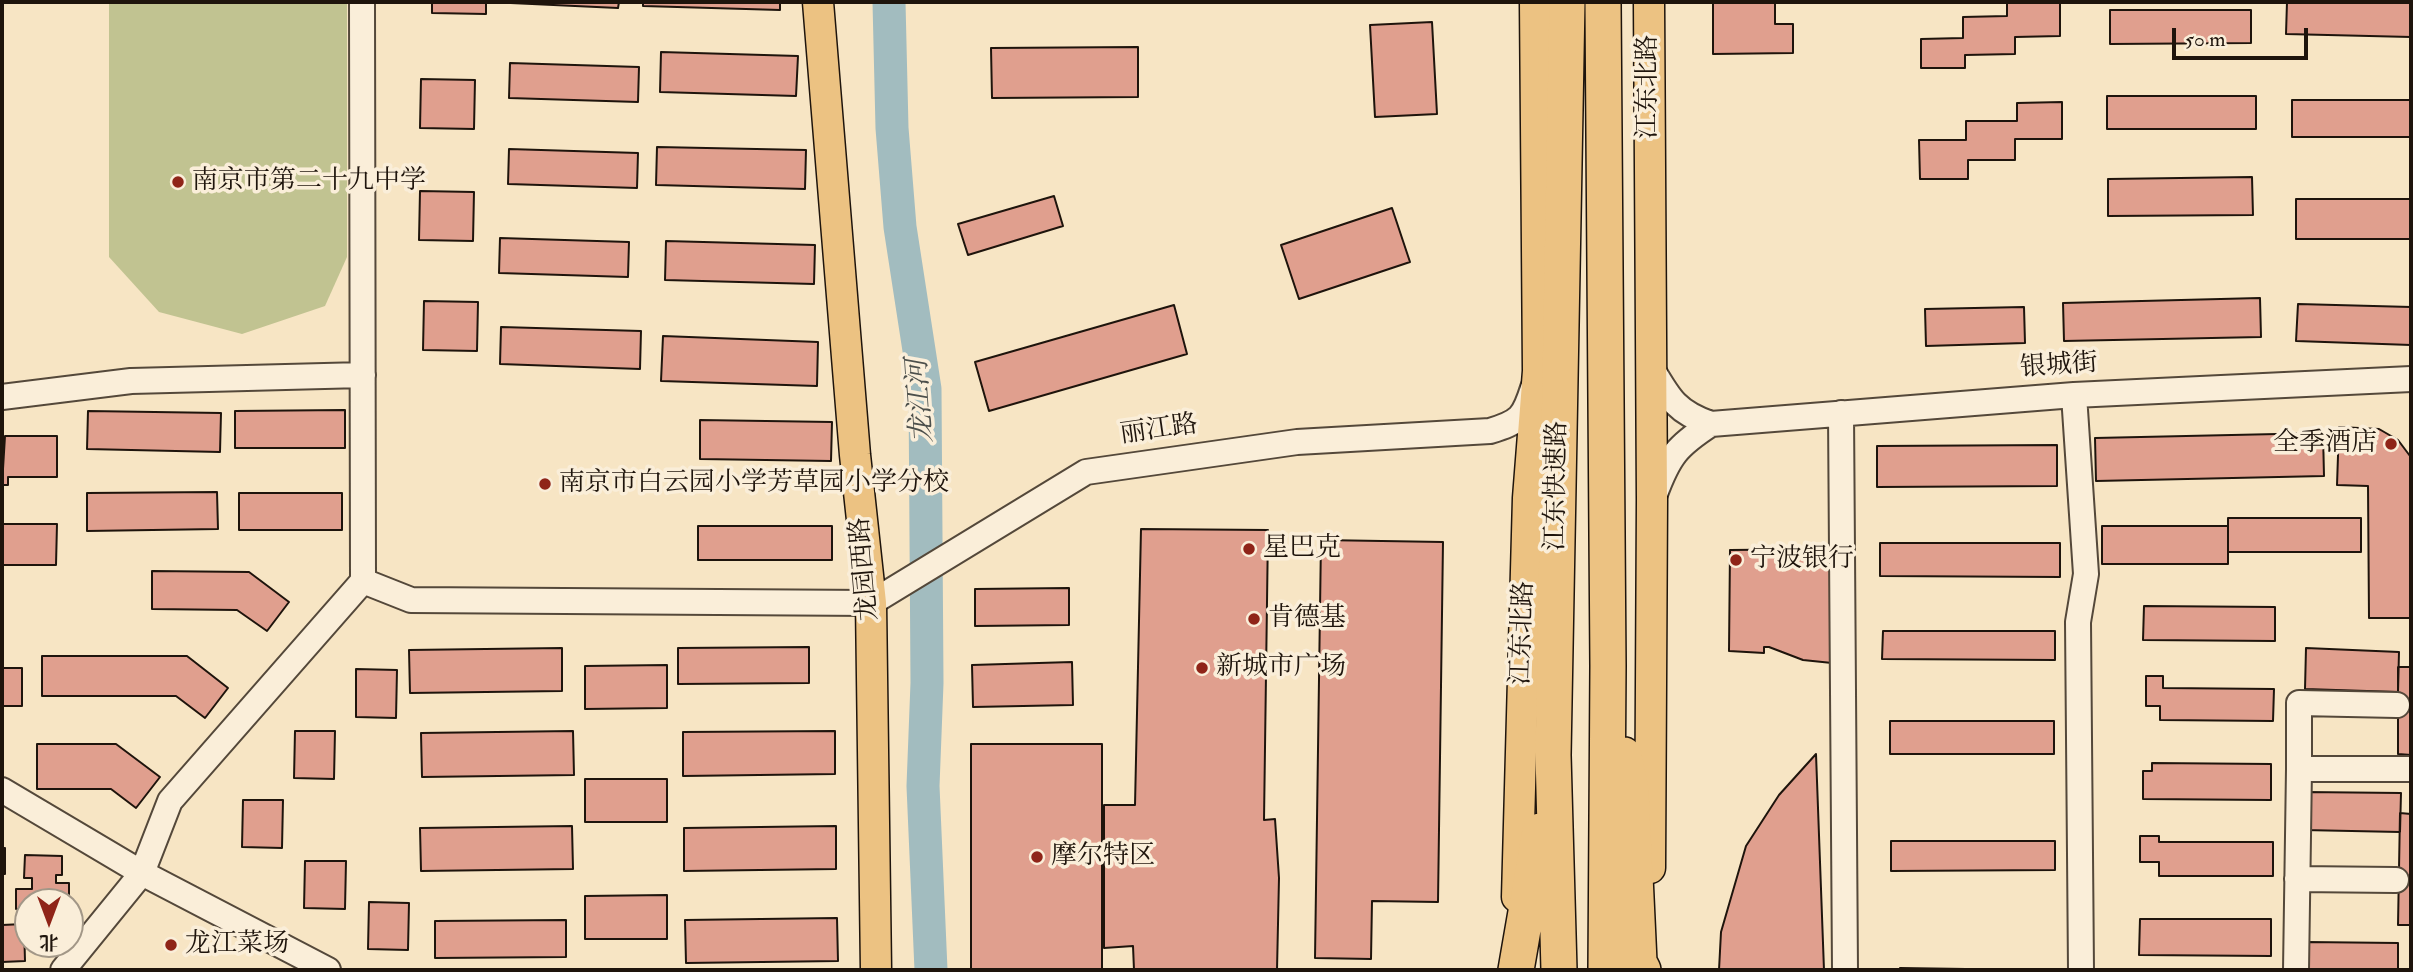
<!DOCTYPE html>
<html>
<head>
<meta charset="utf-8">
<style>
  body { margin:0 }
  #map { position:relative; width:2413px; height:972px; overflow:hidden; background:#f7e5c4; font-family:"IM FELL Double Pica","Noto Serif SC",serif }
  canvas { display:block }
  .frame { position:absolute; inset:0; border:4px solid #1e140c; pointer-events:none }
  .north { position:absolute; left:14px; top:888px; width:70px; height:70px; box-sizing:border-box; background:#faeed9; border:2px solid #a29787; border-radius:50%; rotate:180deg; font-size:19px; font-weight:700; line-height:28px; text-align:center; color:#1e140c }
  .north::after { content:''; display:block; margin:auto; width:24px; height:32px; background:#8f2418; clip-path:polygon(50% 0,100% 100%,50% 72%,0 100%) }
  .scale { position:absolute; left:2172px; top:28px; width:136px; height:32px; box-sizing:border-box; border:4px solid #1e140c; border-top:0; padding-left:9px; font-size:21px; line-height:24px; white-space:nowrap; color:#1e140c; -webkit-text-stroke:5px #faeed9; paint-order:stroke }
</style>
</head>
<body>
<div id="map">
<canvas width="2413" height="972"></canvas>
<div class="frame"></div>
<div class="north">北</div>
<div class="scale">50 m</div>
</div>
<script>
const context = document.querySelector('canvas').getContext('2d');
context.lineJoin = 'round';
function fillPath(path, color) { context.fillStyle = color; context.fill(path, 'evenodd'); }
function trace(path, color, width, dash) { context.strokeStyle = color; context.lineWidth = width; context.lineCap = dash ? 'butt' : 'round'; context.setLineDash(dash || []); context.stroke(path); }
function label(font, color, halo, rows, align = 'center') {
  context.font = font + ' "IM FELL Double Pica","Noto Serif SC",serif'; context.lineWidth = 7; context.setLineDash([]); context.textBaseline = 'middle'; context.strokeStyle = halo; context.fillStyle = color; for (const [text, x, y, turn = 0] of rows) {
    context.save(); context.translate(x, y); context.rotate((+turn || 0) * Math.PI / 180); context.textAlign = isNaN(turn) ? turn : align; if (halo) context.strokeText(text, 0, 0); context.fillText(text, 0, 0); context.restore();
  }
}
const green = new Path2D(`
  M109,2H347V257L325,306L242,334L159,312L109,257Z`);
const river = new Path2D(`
  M889,2L892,128L900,227L925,389L927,683L923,786L931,970`);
const building = new Path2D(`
  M432,2H486V14L432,13Z
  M489,2H619L618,8Z
  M643,2H780V10L643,6Z
  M1713,2H1775V24H1793V53L1713,54Z
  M2007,2H2060V36L2015,37V54L1965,55V68H1921V39L1963,38V17L2007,16Z
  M2287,2H2411V37L2286,34Z
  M2110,10H2251V43L2110,44Z
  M1432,22L1437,114L1375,117L1370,25Z
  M1138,47V97L992,98L991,48Z
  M661,52L798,56L796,96L660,92Z
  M510,63L639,67L638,102L509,98Z
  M421,79L475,80L474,129L420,128Z
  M2107,96H2256V129H2107Z
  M2292,100H2411V137H2292Z
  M2062,102V139H2015V160H1968V179H1920L1919,140H1966V121H2017V103Z
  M657,147L806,150L805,189L656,185Z
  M509,149L638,153L637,188L508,184Z
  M2252,177L2253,215L2108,216V179Z
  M420,191L474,192L473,241L419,240Z
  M1054,196L1063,226L968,255L958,224Z
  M2296,199H2411V239H2296Z
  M1392,208L1410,262L1299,299L1281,245Z
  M500,238L629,242L628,277L499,273Z
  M666,241L815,245L814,284L665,280Z
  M2260,298L2261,337L2064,341L2063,303Z
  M424,301L478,302L477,351L423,350Z
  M2298,304L2411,307V345L2296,341Z
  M1174,305L1187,354L989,411L975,362Z
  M2024,307L2025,343L1926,346L1925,309Z
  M501,327L641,331L640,369L500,364Z
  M663,336L818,342L817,386L661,381Z
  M345,410V448H235V411Z
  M88,411L221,413L220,452L87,449Z
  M700,420L832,422L831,461L700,459Z
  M2339,427L2379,429L2398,440L2410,456L2411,618H2369L2368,486L2337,485Z
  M2323,433L2324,476L2096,481L2095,438Z
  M5,436H57V477H8V485H2Z
  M2057,445V486L1877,487V446Z
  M217,492L218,529L87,531V493Z
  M239,493H342V530H239Z
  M2228,518H2361V552H2228Z
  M2,524H57L56,565H2Z
  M698,526H832V560H698Z
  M2102,526H2228V564H2102Z
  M1141,529L1268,530L1264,820L1275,819L1279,878L1277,970H1134L1133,946L1104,948V805H1135Z
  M1321,540L1443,542L1438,902L1372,901L1371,959L1315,958Z
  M1880,543H2060V577L1880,576Z
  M1833,549L1832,663L1803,660L1769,647H1764V653L1729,651L1730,550Z
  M152,571L249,572L289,602L267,631L237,610L152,609Z
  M1069,588V625L975,626V589Z
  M2144,606L2275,607V641L2143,640Z
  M1883,631H2055V660L1882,659Z
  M809,647V683L678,684V648Z
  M562,648V691L410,693L409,650Z
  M2306,648L2399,652L2398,692L2305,689Z
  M42,656H187L228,688L205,718L176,696H42Z
  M1072,662L1073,705L973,707L972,665Z
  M667,665V708L585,709V666Z
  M2398,667H2411V755L2398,754Z
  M2,668H22V706H2Z
  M356,669L397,670L396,718L356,717Z
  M2146,676H2163V688L2274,689L2273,721L2160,720V706H2146Z
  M1890,721H2054V754H1890Z
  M295,731H335L334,779L294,778Z
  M573,731L574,775L422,777L421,733Z
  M835,731V774L683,776V732Z
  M37,744H116L160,777L136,808L111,789H37Z
  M971,744H1102V970H971Z
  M1816,754L1824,970H1719L1721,932L1746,846L1779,795Z
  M2152,763L2271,764V800L2143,799V771H2152Z
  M585,779H667V822H585Z
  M2304,792L2401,793L2400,832L2303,830Z
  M243,800H283L282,848L242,847Z
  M2400,813L2411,814V925H2398Z
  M572,826L573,869L421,871L420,828Z
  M836,826V869L684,871V828Z
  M2140,836H2159V842H2273V876H2159V862H2140Z
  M1891,841H2055V870L1891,871Z
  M2,848H5V874H2Z
  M25,855L62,856V875H56V883H69V902H28V909H16V889H32V878H24Z
  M305,861H346L345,909L304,908Z
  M667,895V939H585V896Z
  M369,902L409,903L408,950L368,949Z
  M837,918L838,961L686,963L685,920Z
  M2140,919H2271V956L2139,955Z
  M566,920V957L435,958V921Z
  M24,924L25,961L2,962V925Z
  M2306,942L2398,943V970H2305Z
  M1900,968L2032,970H1900Z`);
const minor = new Path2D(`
  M1651,367C1669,398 1676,412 1711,424L2074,395L2411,379
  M2074,395L2086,574L2078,622L2081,970
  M2,397L131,381L363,375
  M1841,413L1845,970
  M1655,494C1669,456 1677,446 1711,424
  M363,581L411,600L871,603L1086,472L1297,442L1490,431C1520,422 1524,417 1533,388
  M2299,769V703L2397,705
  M2,790L142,873L328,970
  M2297,879L2396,880
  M63,970L142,873L170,801L363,581L362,2
  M2296,970L2299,769H2411`);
const major = new Path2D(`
  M818,2L855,455L871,603L876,970
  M1649,2L1652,500L1650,868
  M1517,897L1528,498L1538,371L1535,2`);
const highway = new Path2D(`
  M1603,2L1608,666L1606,970
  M1624,755L1631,790L1639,962L1643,970
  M1516,970L1540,831
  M1559,970L1553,755L1567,2`);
const markers = [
  [178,182,7,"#8f2418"],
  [2391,444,7,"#8f2418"],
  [545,484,7,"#8f2418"],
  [1249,549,7,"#8f2418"],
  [1736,560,7,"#8f2418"],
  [1254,619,7,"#8f2418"],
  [1202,668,7,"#8f2418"],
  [1037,857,7,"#8f2418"],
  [171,945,7,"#8f2418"]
];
const streetNames = [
  ["江东北路",1649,87,-90],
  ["银城街",2059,367,-4],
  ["丽江路",1159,431,-8],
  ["江东快速路",1558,486,-89],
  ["龙园西路",866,569,-95],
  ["江东北路",1524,633,-88]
];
const poiNames = [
  ["南京市第二十九中学",192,182],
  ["全季酒店",2377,444,"right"],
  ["南京市白云园小学芳草园小学分校",559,484],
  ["星巴克",1263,549],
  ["宁波银行",1750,560],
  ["肯德基",1268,619],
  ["新城市广场",1216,668],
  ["摩尔特区",1051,857],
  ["龙江菜场",185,945]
];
const waterNames = [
  ["龙江河",922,401,-94]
];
fillPath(green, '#c1c391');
trace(river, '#a2bcbf', 33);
fillPath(building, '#e09f8e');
trace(building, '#1e140c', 2);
trace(minor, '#54483a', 28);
trace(major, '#1e140c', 33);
trace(highway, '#1e140c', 38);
trace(minor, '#faeed9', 24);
trace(major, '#ecc282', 30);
trace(highway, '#ecc282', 35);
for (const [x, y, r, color] of markers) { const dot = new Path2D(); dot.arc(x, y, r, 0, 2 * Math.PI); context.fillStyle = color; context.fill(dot); trace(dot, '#faeed9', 2.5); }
label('26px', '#1e140c', '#faeed9', streetNames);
label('26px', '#1e140c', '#faeed9', poiNames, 'left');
label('italic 28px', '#4c4f4b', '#faeed9', waterNames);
</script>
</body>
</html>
